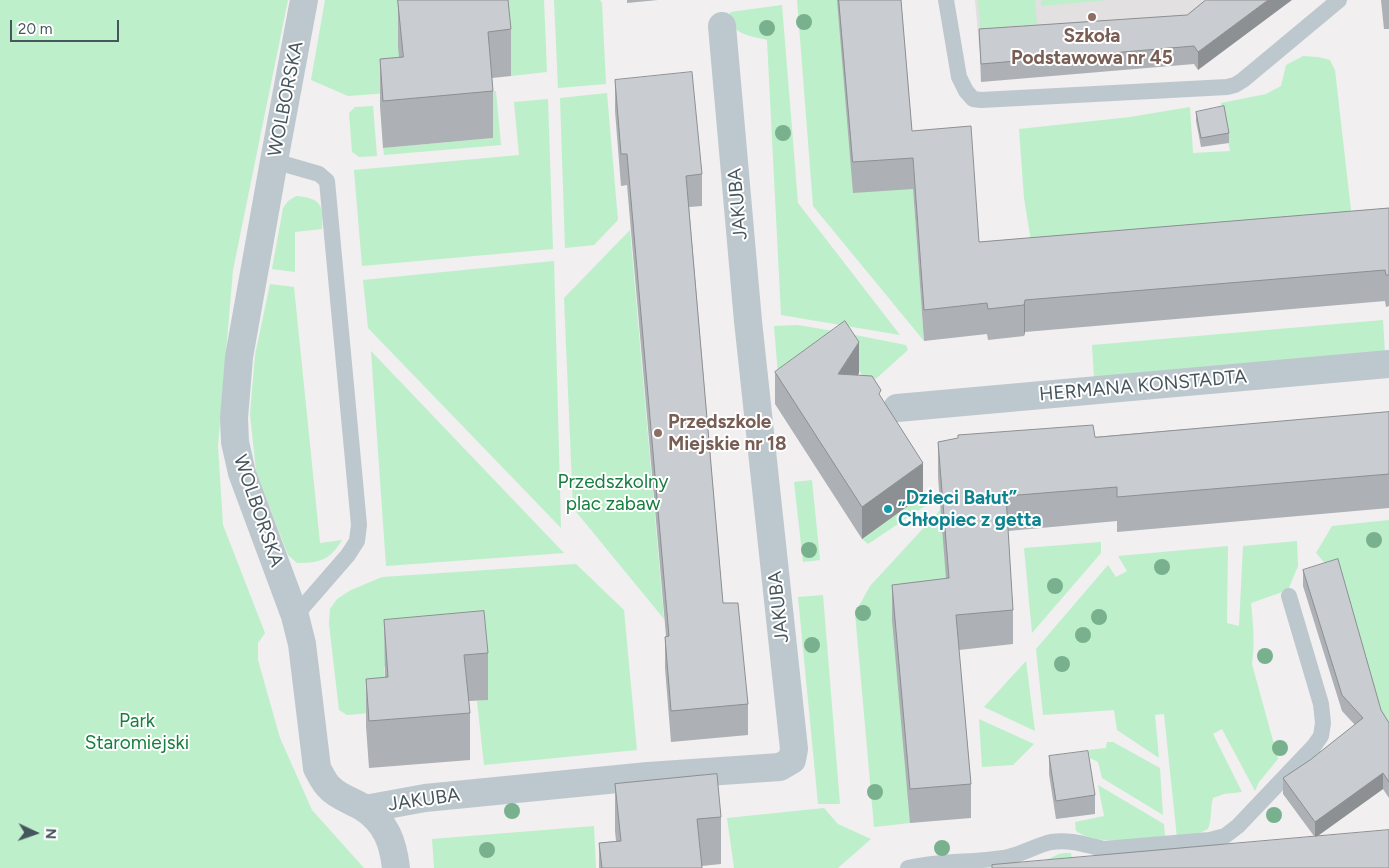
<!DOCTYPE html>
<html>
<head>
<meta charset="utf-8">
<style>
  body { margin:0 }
  #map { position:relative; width:1389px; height:868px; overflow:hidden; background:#f1efef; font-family:Figtree,sans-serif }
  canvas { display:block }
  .north { position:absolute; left:10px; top:808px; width:50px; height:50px; -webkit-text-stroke:4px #fff; paint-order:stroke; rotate:93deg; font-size:14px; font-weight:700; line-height:20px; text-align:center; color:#47555c }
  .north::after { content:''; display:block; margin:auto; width:18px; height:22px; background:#47555c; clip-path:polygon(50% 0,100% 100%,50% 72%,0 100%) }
  .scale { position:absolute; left:10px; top:20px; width:109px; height:22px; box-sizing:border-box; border:2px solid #47555c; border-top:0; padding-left:6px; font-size:15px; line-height:18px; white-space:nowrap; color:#47555c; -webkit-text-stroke:4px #fff; paint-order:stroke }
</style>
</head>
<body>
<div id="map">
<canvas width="1389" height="868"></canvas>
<div class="north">N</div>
<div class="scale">20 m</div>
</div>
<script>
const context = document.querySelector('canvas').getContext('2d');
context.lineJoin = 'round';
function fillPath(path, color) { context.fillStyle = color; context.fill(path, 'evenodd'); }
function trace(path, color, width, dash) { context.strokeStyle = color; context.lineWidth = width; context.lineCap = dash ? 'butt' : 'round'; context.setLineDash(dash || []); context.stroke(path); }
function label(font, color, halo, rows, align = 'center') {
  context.font = font + ' Figtree,sans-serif'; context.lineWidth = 4; context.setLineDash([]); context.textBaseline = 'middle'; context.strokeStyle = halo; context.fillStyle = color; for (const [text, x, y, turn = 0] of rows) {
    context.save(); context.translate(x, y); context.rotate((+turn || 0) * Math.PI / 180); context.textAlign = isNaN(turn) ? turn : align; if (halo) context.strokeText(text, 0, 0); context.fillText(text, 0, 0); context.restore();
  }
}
const education = new Path2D(`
  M975,0H1230L1172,33L979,47Z`);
const green = new Path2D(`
  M0,0H288L233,270L218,446L223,525L265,633L258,643V660L280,738L312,810L364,868H0Z
  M325,0H544L547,72L511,76L507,35L402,92L348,96L311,80Z
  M554,0H600L602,3L606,84L558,88Z
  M797,0H837L913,189L924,341L813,206Z
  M978,0H1035L1037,24L980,29Z
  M1041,0H1109L1041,6Z
  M782,5L798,203L900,335L781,315L767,40C747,35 731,35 730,12Z
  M1303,56L1318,57L1330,60L1335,70L1352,219L1033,254L1024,198L1019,129L1130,117L1190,107L1193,153L1230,151L1221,103L1266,94L1281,86L1286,65Z
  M489,91H496L501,145L384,155L383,148L493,138Z
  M607,93L618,220L594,245L565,248L560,98Z
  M548,99L553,249L362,266L354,170L519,155L514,102Z
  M373,106L377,156L359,157L352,152L349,113L355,107Z
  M296,196C321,198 324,205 322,229L295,232V272L272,269L283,208L288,201Z
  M630,230L664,619L573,508L564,298Z
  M554,261L561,528L368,328L363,280Z
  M270,284L294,287L320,543L342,540C330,560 320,563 297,563L288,555L256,471L250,414L255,355Z
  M1383,320L1385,353L1094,378L1092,345Z
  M798,325L845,333L906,345L908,350L869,385L843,347L779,387L774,326Z
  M371,351L564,553L386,566Z
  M812,480L820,560L803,562L794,482Z
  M923,495L928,504L868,544L862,539Z
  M941,509L949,613L910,823L874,827L855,613L870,586Z
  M1389,520V736L1338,578L1316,553L1332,526Z
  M1297,541L1298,566L1288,590L1251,603C1253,623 1255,643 1252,664L1278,759L1259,782L1255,791L1222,729L1213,734L1242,792L1224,794L1213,798C1210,808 1212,820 1208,829L1200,833L1177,838L1164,714L1155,715L1159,758L1117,730L1114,710L1043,715L1036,649L1108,565L1116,577L1127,571L1118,556L1228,546L1227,623L1239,626L1243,546Z
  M1101,542V553L1032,633L1024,548Z
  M576,564L624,610L637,750L484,765L477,701L488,699L384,667L386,696L371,713L347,715L339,710L329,624L330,609L337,599L351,590L382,577Z
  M823,595L840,804H818L798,597Z
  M1026,661L1035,731L984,707Z
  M979,719L1034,744L1013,765L982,767Z
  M1107,742H1113L1160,768L1163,815L1102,778L1098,762L1090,758L1089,750L1106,748Z
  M1098,785L1164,824L1165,836C1139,838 1099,847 1076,831L1075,822L1104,816Z
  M824,808L838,824L871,839L838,868H734L727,818Z
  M594,826L596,868H434L432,839Z
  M1065,853H1071L1073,868H1016L1036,865L1059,854Z`);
const lane = new Path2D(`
  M946,0L959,77L966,91L973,99L981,100L1227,87L1235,85L1243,80L1339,0
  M274,161L319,174L327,181L359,525L357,541L348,555L295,616
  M908,868C940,860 975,863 1008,857C1023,854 1037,845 1051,842C1071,839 1086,845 1104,849L1210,840L1225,836L1238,826L1314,746L1321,736L1323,723L1321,704L1289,596`);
const street = new Path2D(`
  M304,0L274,161L239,357L234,418L235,442L242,473L295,616L302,644L317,768C321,775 324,783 330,788C338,797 353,801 364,808C386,823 393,842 396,868
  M897,408L1389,364
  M365,809L425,798L648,776L780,767L792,760L794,749L748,321L722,26`);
const trees = [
  [804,22],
  [767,28],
  [783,133],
  [1374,540],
  [809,550],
  [1162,567],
  [1055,586],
  [863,613],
  [1099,617],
  [1083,635],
  [812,645],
  [1265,656],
  [1062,664],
  [1280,748],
  [875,792],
  [512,811],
  [1274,815],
  [942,848],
  [487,850]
];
const wall = new Path2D(`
  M398,0L511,29V76L492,78L493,91V138L383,148L380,106V59L399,57L398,46Z
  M627,0H658L627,3Z
  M837,0H901L912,131L979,242L1389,208V306L1386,307L1385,301L1025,332L1024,336L988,340L987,334L924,341L913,189L853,193Z
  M1206,0L1198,70L1194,64L981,82L979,29L1187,15Z
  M1381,0H1389V29H1384Z
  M615,80L702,174V206L689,207L723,603L748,704V735L671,742L665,668V637L666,636L627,185L621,186L615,111Z
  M1196,112L1229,133V143L1201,147L1196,121Z
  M775,372L859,373L858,375L881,398L923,495L862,539L775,404Z
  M1389,412V508L1117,532V521L1008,531L1013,610V644L959,650L971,784V818L910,823L892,620V585L946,579L938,477V442L1095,437Z
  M1303,570L1381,710L1389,723V798L1383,789L1317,836H1314L1283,794V778L1310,760L1355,725L1342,711L1303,586Z
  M384,620L488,653V700L469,701L470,713V760L369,768L366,726V679L385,678Z
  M1049,756L1095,795V814L1056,819L1049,774Z
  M615,784L721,817V864L702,866V868H599V843L616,841L615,831Z`);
const shadedWall = new Path2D(`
  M1268,0H1292L1198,70V52Z
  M1025,300V332L1024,336V305Z
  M859,342V373L838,405V374Z
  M923,463V495L862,539V507Z
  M1383,773V789L1315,838V822Z`);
const building = new Path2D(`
  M398,0H508L511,29L488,32L493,91L383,101L380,59L403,57Z
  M839,0H901L912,131L971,126L979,242L1389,208V275H1386L1385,270L1025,300L1024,305L988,309L987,303L924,310L913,158L853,162Z
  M1206,0H1268L1198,52L1194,46L981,64L979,29L1187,15Z
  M692,72L702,174L686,176L723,603H738L748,704L671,711L665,637L669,636L627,154H621L615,80Z
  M1224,106L1229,133L1201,138L1196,112Z
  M845,321L859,342L838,374L872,376L881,390L879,394L923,463L862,507L775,372Z
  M1389,412V474L1117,497V487L1006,496L1013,610L956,615L971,784L910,789L892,585L949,578L938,442L958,438V435L1093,425L1095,437Z
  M1338,559L1381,710L1389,723V782L1383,773L1315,822L1283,778L1310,760L1363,718L1342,695L1303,570Z
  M484,611L488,653L464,655L470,713L369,721L366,679L388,677L384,620Z
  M1088,751L1095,795L1056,801L1049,756Z
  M717,774L721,817L697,819L702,868H602L599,843L621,841L615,784Z
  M1389,830V868H992V865Z`);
const markers = [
  [1092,17,5,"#8d6e63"],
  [658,433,5,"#8d6e63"],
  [888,509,5,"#0f9aa8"]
];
const educationNames = [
  ["Szkoła",1092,36],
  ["Podstawowa nr 45",1092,58],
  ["Przedszkole",668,422,"left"],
  ["Miejskie nr 18",668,444,"left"]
];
const streetNames = [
  ["WOLBORSKA",286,99,-79],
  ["JAKUBA",738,204,-95],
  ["HERMANA KONSTADTA",1143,386,-5],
  ["WOLBORSKA",258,511,71],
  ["JAKUBA",779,607,-96],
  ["JAKUBA",424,800,-8]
];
const parkNames = [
  ["Przedszkolny",613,482],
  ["plac zabaw",613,504],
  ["Park",137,721],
  ["Staromiejski",137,743]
];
const cultureNames = [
  ["„Dzieci Bałut”",898,498],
  ["Chłopiec z getta",898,520]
];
fillPath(education, '#e2e0e1');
fillPath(green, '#bdefcb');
trace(lane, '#bdc8ce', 16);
trace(street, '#bdc8ce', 28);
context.fillStyle = '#79b18e';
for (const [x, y] of trees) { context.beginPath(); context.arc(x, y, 8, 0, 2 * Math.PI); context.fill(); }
fillPath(wall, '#adb0b4');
fillPath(shadedWall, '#8d9092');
fillPath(building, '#c9cdd1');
trace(building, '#8d9092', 1);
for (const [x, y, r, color] of markers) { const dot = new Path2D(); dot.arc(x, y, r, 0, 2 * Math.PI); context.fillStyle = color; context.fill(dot); trace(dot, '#fff', 2); }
label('bold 19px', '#785e54', '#fff', educationNames);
label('19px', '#47555c', '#fff', streetNames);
label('19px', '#177e3f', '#fff', parkNames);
label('bold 19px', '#0d838f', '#fff', cultureNames, 'left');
</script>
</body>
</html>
